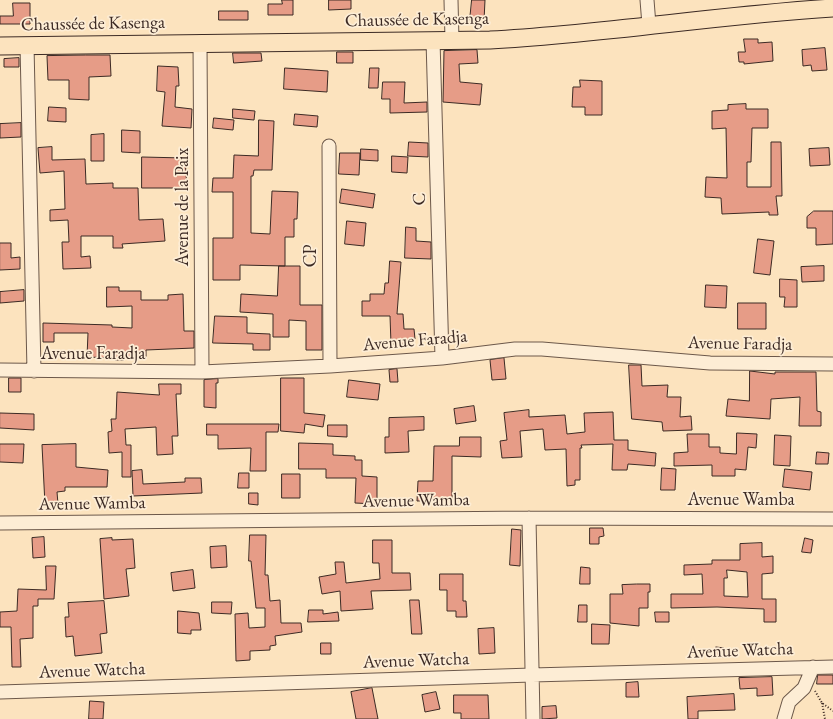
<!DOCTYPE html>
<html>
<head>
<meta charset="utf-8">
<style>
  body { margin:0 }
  canvas { display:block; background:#fce3be }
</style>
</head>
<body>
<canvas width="833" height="719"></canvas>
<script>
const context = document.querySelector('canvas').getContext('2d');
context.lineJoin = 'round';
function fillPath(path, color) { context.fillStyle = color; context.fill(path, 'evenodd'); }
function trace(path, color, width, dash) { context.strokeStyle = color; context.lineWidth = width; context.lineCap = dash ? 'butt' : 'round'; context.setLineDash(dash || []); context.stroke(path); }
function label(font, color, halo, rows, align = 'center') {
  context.font = font + ' "EB Garamond",serif'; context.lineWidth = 3.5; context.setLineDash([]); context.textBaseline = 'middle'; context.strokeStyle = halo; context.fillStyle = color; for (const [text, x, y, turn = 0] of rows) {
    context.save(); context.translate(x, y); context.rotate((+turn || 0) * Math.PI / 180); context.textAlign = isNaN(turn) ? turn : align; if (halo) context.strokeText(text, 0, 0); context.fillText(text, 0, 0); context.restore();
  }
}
const building = new Path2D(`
  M282,0H293V15H268V4H282Z
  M329,0H351V9L329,10Z
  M472,0H485L484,21L470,20Z
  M13,3H30V24H0V16H13Z
  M219,11H248V20H219Z
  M744,39H758V43L772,42L773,61L744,64V62H739L738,52H745Z
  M825,48L827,70L812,71L811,65L803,66L802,50Z
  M477,50L478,63L459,64L460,82L482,84L480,105L443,102L444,51Z
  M337,52H353V63H337Z
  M233,53H261L262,61L234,63Z
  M86,55H110L111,76L89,77V100L69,99V80H48L47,56Z
  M19,58V67H4V59Z
  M158,66L178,67L179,86H176L175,107L192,109L191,128L162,126L165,92L157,91Z
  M285,68L328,71L327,92L284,89Z
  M370,68H379L378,88H369Z
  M580,80L602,81V115H585V107H572L573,87H580Z
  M383,82H405L404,103L427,102V112L390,113V99H382Z
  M746,104V109H768V128H752L751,162H747V187H771V142H781L782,196H776L778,215H769V212L722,214L721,198L705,197L706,177L727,178L726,128L712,129V111L728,110V105Z
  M49,107L66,108V122L48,121Z
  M233,109L255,111L254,120L233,118Z
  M295,114L318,116L317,127L294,125Z
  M214,118L234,120L233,130L213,128Z
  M259,120L274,121L272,170H254L253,176H251V233L270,234L272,191L298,192L297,219H294V237H285V266L240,265V280H213V238H233V192H212L213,178H233L234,155L258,156Z
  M21,123V137L0,138V124Z
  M122,130L140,131V153L122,152Z
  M104,134V161H91V135Z
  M409,142L428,143V157L408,156Z
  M52,147V160L85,159L86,184L113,183V188H138L139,220L163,219L165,241L122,244L123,248H113V236H81V257L90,256L91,268L63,269L62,242H69L68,220L50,221V210L65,209L64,171L40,173L38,148Z
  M829,148L830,165L810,166L809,149Z
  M361,149L378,150V161L361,160Z
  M340,153H360L359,175L339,174Z
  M392,156L408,157L407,173L392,172Z
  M142,157L185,158L187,188H142Z
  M342,189L375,194L373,208L340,203Z
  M814,211H833V244L816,245V228H807V217Z
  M347,221L366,223L364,246L345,244Z
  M406,227L416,228V241L431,242V259L405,258Z
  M758,239L774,241L770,275L754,273Z
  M0,243H11V258L20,257V269L0,270Z
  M390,261L401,262L397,314H403L404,329H414L415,339L404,340L405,344H391L390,316H362V301H370V294H384L385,283H388Z
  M279,266H300V305H322V350H306V321L289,320V337H273V314L240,312L241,294L277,296Z
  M824,266V281L802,282L801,267Z
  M780,279L797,280V307H784L785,297H780Z
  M706,285L727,286L726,308L705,307Z
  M107,287H119V291H141V300H168V295L183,294L184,331H194V348L146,350V357H124V360H115V358L87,357L88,333H54V342H43V323L112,325V327L132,328V306L107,307Z
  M24,290V301L0,303V292Z
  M738,303H766V329H738Z
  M215,316L247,317V333L270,334V350H253V344L213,343Z
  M504,358L506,379L492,380L490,360Z
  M629,365H641L642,386L668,385L667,397H681L680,417L691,416L692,430L663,431L662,422L632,419Z
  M397,369L398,382H390L389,370Z
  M750,371L775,374V372H816L817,411L821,412V426H799L800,397L771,399L770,419L726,416L728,399L749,401Z
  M9,378H21V392H9Z
  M281,378H304V413L325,415L323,427L305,424L304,433L281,431Z
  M218,379V383H216V408L204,407V380Z
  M349,380L380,384L378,400L347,397Z
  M159,384H181V394H176L178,436H172L173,454L157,455L156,427L125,429L126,445H131V477H122V452L109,453L108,432L112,431L111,419H116L117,392L159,395Z
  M474,406L476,421L456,424L454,409Z
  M529,410V417L565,415L567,434L585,432L584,413L613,412L614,440H628V450L656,453L655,466L628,464L627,470H612L613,444L581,445L582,448H580V480H575V485L567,486L566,449L545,450L543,429L520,431L522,457L502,458L500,441L507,440L504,413Z
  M0,413L34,414V430L0,428Z
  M424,417V430L408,431L409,452L385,453V437H389V418Z
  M207,424H279L278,432H266V471H250L251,448L218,449V435H207Z
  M328,425H347V437L328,436Z
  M737,433L757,434L756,448L748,447L746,470L735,469V476H712V465L674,466V453L688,452L687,434H709V447H720V453L736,454Z
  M775,435L791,436L790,466L774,465Z
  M460,437H481V457L452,456V500L417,501L418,481H433L434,446H459Z
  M299,443L333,444V455L355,456V460H362V476L377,477V504L355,503L356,478H326V469H299Z
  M0,444H24L23,463L0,462Z
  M76,444V467L108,470L107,487H65V491L57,492L58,504L45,505L42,445Z
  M817,452L829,453L828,464H816Z
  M662,468L676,469L675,490H661Z
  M785,469L812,472L810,490L783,487Z
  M142,470L143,484L185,482V478H201L202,493L133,496L132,471Z
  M239,473H249V488H238Z
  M282,474H300V498H282Z
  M249,493H258V505L249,504Z
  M590,528H603L604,536L599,537V544H590Z
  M512,529L521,530L520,566L510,565Z
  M250,535H266L265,575H268L270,601L280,600L281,623H301L302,632L275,636L276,645L270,646V650L250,651V660L236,661L235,614L248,613L249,628L265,627V608H256L251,561H249Z
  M44,537L45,557L33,558L32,538Z
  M112,538V540L133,539L135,568L126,569L129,596L104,599L100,539Z
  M805,538L813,540L811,553L802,552Z
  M373,540H392V573H410L411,590L371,591L373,609L341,611L340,591L322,594L319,577L336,574L335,562H344L346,583L380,579L379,563H373Z
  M762,543V557L773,556V573L762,574V599H776V622H764V609L717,607L671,608V594H703L702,574L684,575V565L712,564V560H740V544ZM727,570L747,572L748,597L724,596V578H727Z
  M226,546L227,567L211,568L210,547Z
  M46,566H56L54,599H38V606H33V638L20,639L21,667H12L11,627H0V612L17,611L18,589L46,590Z
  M581,567L590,568V584H580Z
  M193,570L195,588L173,591L171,573Z
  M440,574H463V601H466L467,617H456V611H447V590H440Z
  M637,584H650V592H648V608H639V626L610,623V594H623L622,585Z
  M410,600H419L422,634H412Z
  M104,601L107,633L100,634L102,653L75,656L73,636L66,637L65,617H69L68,603Z
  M212,602H232L231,614L212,613Z
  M579,605H587V622H578Z
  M309,610H323V614L338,612L339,621L308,622Z
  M178,611L199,613L201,630H191V634L178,633Z
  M655,612H669V622H656Z
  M592,624L610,625L609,644H592Z
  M494,628L495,653L479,654L478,629Z
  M321,643H331V654H321Z
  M716,647L724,648L723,657L715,656Z
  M818,675H833V684H817Z
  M772,677L773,695L757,696V688L740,689L739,678Z
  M638,682L639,697H626V683Z
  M372,688L378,719H356L351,692Z
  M436,692L440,709L425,712L422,695Z
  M734,694L735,710L698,711V719H688L687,697Z
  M454,695H488L489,719H461V713H454Z
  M90,701L104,702L103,719H89Z
  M556,706L557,718L542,719V707Z`);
const path = new Path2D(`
  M815,691L822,703L833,711
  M822,703L825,719`);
const minor = new Path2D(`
  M451,0L452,40
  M647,0L649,25
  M433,40L442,358
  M200,42L202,372
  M27,45L34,371
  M329,146L330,366
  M0,370L202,372L330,366L442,358L515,349H542L710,363L833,364
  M529,518L533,719
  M0,523L529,518L833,519
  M0,692L532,675L833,667
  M784,719L789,702L804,688L813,667`);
const major = new Path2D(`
  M0,46L490,40C605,34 718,15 833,8`);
const streetNames = [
  ["Chaussée de Kasenga",417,20,-1],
  ["Chaussée de Kasenga",93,24,-1],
  ["C",420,199,-92],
  ["Avenue de la Paix",183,207,-90],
  ["CP",311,256,-90],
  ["Avenue Faradja",415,341,-5],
  ["Avenue Faradja",740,344,1],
  ["Avenue Faradja",93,354],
  ["Avenue Wamba",741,500],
  ["Avenue Wamba",416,501,-1],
  ["Avenue Wamba",92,504,-1],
  ["Avenue Watcha",740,651,-2],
  ["Avenue Watcha",416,661,-2],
  ["Avenue Watcha",92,671,-2]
];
fillPath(building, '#e69c87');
trace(building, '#3c2a24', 1);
trace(minor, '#6c584a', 15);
trace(major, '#3c2a24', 19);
trace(path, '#3c2a24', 2, [1, 2]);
trace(minor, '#fdedd5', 13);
trace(major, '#fce3be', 17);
label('18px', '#3c2a24', '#fdedd5', streetNames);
</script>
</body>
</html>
